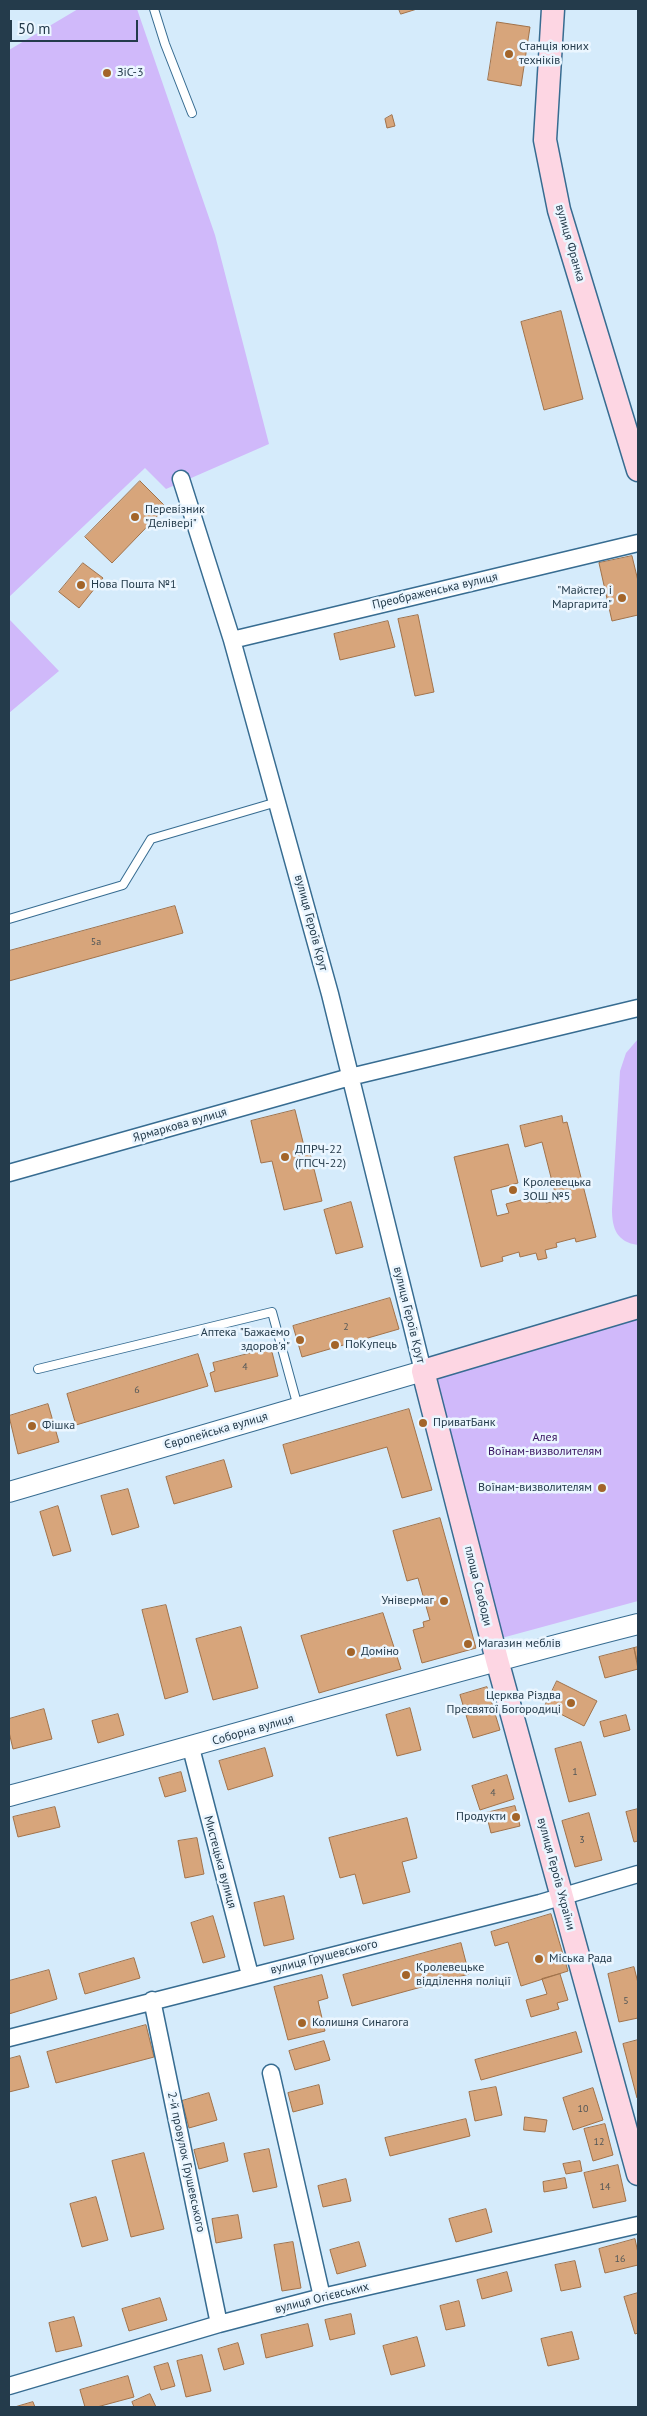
<!DOCTYPE html>
<html>
<head>
<meta charset="utf-8">
<style>
  body { margin:0 }
  #map { position:relative; width:647px; height:2416px; overflow:hidden; background:#d5ebfb; font-family:"PT Sans",sans-serif }
  canvas { display:block }
  .frame { position:absolute; inset:0; border:10px solid #243b4b; pointer-events:none }
  .scale { position:absolute; left:10px; top:20px; width:128px; height:22px; box-sizing:border-box; border:2px solid #243b4b; border-top:0; padding-left:6px; font-size:15px; line-height:18px; white-space:nowrap; color:#243b4b; -webkit-text-stroke:4px #ebf6ff; paint-order:stroke }
</style>
</head>
<body>
<div id="map">
<canvas width="647" height="2416"></canvas>
<div class="frame"></div>
<div class="scale">50 m</div>
</div>
<script>
const context = document.querySelector('canvas').getContext('2d');
context.lineJoin = 'round';
function fillPath(path, color) { context.fillStyle = color; context.fill(path, 'evenodd'); }
function trace(path, color, width, dash) { context.strokeStyle = color; context.lineWidth = width; context.lineCap = dash ? 'butt' : 'round'; context.setLineDash(dash || []); context.stroke(path); }
function label(font, color, halo, rows, align = 'center') {
  context.font = font + ' "PT Sans",sans-serif'; context.lineWidth = 5; context.setLineDash([]); context.textBaseline = 'middle'; context.strokeStyle = halo; context.fillStyle = color; for (const [text, x, y, turn = 0] of rows) {
    context.save(); context.translate(x, y); context.rotate((+turn || 0) * Math.PI / 180); context.textAlign = isNaN(turn) ? turn : align; if (halo) context.strokeText(text, 0, 0); context.fillText(text, 0, 0); context.restore();
  }
}
const green = new Path2D(`
  M78,9H137L215,235L269,444L166,489L145,468L9,597V50Z
  M9,619L59,671L9,713Z
  M638,1039V1245C617,1242 612,1229 612,1209L620,1071L626,1053Z
  M638,1315V1601L498,1639L429,1375Z`);
const building = new Path2D(`
  M399,9H417L401,14Z
  M497,22L530,27L521,86L488,80Z
  M392,115L395,126L387,128L385,119Z
  M561,311L583,399L544,410L521,322Z
  M140,481L166,507L112,563L85,537Z
  M632,556L638,581V615L612,621L599,563Z
  M83,563L103,578L79,608L59,592Z
  M418,615L434,692L415,696L398,619Z
  M388,621L395,647L340,660L334,634Z
  M175,906L183,933L9,981V951Z
  M295,1110L306,1154L310,1153L322,1201L284,1210L272,1161L261,1163L251,1121Z
  M562,1116L563,1123L567,1122L596,1237L576,1242L575,1238L556,1243L557,1247L545,1250L547,1258L538,1260L536,1253L520,1257L519,1252L502,1257L503,1261L481,1267L454,1157L508,1144L518,1183L491,1190L497,1216L509,1213L506,1204L544,1194L546,1203L557,1201L542,1142L525,1147L520,1126Z
  M351,1202L363,1247L336,1254L324,1210Z
  M390,1298L399,1329L302,1357L293,1326Z
  M271,1348L278,1376L215,1392L210,1373L215,1371L213,1363Z
  M198,1354L208,1386L76,1425L67,1394Z
  M48,1404L59,1442L18,1454L9,1416Z
  M409,1409L432,1490L402,1498L387,1447L291,1474L283,1445Z
  M224,1460L232,1487L174,1504L166,1477Z
  M128,1489L139,1527L112,1535L101,1496Z
  M58,1506L71,1551L53,1556L40,1512Z
  M440,1518L476,1648L422,1663L413,1630L424,1627L423,1622L430,1620L418,1578L407,1581L393,1531Z
  M166,1605L188,1692L165,1699L142,1610Z
  M383,1613L401,1669L319,1693L301,1636Z
  M241,1627L258,1688L213,1700L196,1639Z
  M638,1647V1665L634,1648Z
  M634,1648L638,1669L605,1678L599,1657Z
  M557,1681L597,1701L584,1726L545,1706Z
  M487,1687L493,1707L466,1715L460,1695Z
  M493,1707L500,1730L473,1738L466,1715Z
  M410,1708L421,1750L397,1756L386,1715Z
  M44,1709L52,1739L13,1749L9,1732V1719Z
  M118,1714L124,1735L98,1743L92,1721Z
  M626,1715L630,1730L604,1737L600,1722Z
  M581,1742L596,1795L569,1802L555,1749Z
  M265,1748L273,1776L228,1790L219,1761Z
  M181,1772L186,1791L165,1797L159,1778Z
  M507,1775L514,1799L480,1810L472,1786Z
  M515,1806L520,1826L491,1833L486,1813Z
  M55,1807L60,1827L18,1837L13,1817Z
  M638,1809V1841L634,1842L626,1812Z
  M589,1813L602,1860L575,1867L562,1821Z
  M407,1818L417,1858L402,1862L410,1892L363,1904L355,1874L340,1878L329,1838Z
  M197,1838L204,1874L185,1878L178,1841Z
  M284,1896L294,1939L264,1946L254,1903Z
  M551,1914L568,1971L521,1986L508,1942L495,1946L491,1932Z
  M213,1916L225,1957L203,1963L191,1923Z
  M461,1943L469,1974L352,2006L343,1975Z
  M134,1958L140,1978L85,1994L79,1974Z
  M634,1967L638,1983V2018L619,2022L608,1974Z
  M49,1970L57,1999L9,2014V1981Z
  M560,1974L568,2000L557,2003L559,2009L531,2017L526,2000L547,1994L542,1979Z
  M322,1975L328,1998L318,2001L325,2031L288,2040L274,1987Z
  M146,2025L154,2057L56,2083L47,2052Z
  M576,2032L582,2052L481,2080L475,2060Z
  M638,2040V2098H637L623,2044Z
  M324,2041L330,2060L295,2070L289,2051Z
  M20,2056L29,2087L9,2092V2059Z
  M319,2085L323,2104L293,2112L288,2093Z
  M496,2087L502,2115L475,2121L469,2092Z
  M593,2088L603,2120L573,2130L563,2098Z
  M209,2093L217,2120L189,2128L182,2101Z
  M525,2117L547,2120L545,2132L524,2130Z
  M466,2119L470,2136L390,2156L385,2138Z
  M605,2124L613,2155L593,2161L584,2129Z
  M224,2143L228,2161L199,2169L194,2150Z
  M269,2149L277,2187L253,2192L244,2154Z
  M144,2153L164,2229L131,2237L112,2161Z
  M580,2161L582,2171L566,2174L563,2164Z
  M618,2165L626,2201L593,2208L584,2173Z
  M565,2178L567,2188L544,2192L543,2182Z
  M346,2179L351,2201L323,2207L318,2186Z
  M96,2197L108,2240L82,2247L70,2204Z
  M486,2209L492,2232L456,2242L449,2219Z
  M238,2215L242,2238L216,2243L212,2219Z
  M635,2239L638,2253V2265L605,2273L599,2249Z
  M293,2242L301,2288L282,2291L274,2245Z
  M359,2242L366,2266L337,2274L330,2250Z
  M575,2261L581,2287L561,2291L555,2265Z
  M507,2272L512,2291L482,2299L477,2280Z
  M638,2293V2333L635,2334L624,2297Z
  M160,2298L167,2320L129,2331L122,2309Z
  M459,2301L465,2326L446,2330L440,2306Z
  M351,2314L355,2334L330,2340L325,2320Z
  M74,2317L82,2346L56,2352L49,2323Z
  M308,2324L313,2346L266,2358L261,2335Z
  M572,2332L579,2359L548,2366L541,2339Z
  M417,2337L425,2366L391,2375L383,2346Z
  M238,2343L244,2364L224,2370L218,2349Z
  M202,2355L211,2391L186,2397L177,2361Z
  M168,2363L175,2386L161,2390L154,2367Z
  M128,2376L134,2397L97,2407H85L80,2390Z
  M150,2394L156,2407H134L132,2402Z
  M33,2402L35,2407H15Z`);
const service = new Path2D(`
  M154,9L165,44L192,113
  M9,919L123,885L151,839L277,802
  M38,1369L272,1312L298,1407`);
const minor = new Path2D(`
  M181,479L232,640L330,994L423,1371
  M232,640L638,543
  M9,1173L350,1077L638,1008
  M191,1748L250,1975
  M152,2000L219,2324
  M9,2038L540,1903L638,1874
  M271,2073L322,2297
  M9,2386L219,2324L322,2297L638,2225`);
const tertiary = new Path2D(`
  M9,1492L423,1371
  M9,1796C219,1740 427,1677 638,1624`);
const secondary = new Path2D(`
  M553,9L545,140L559,210L638,470
  M638,1307L423,1371L497,1660L638,2174`);
const markers = [
  [509,54,5,"#a3652a"],
  [107,73,5,"#a3652a"],
  [135,517,5,"#a3652a"],
  [81,585,5,"#a3652a"],
  [622,598,5,"#a3652a"],
  [285,1157,5,"#a3652a"],
  [513,1190,5,"#a3652a"],
  [300,1340,5,"#a3652a"],
  [335,1345,5,"#a3652a"],
  [423,1423,5,"#a3652a"],
  [32,1426,5,"#a3652a"],
  [602,1488,5,"#a3652a"],
  [444,1601,5,"#a3652a"],
  [468,1644,5,"#a3652a"],
  [351,1652,5,"#a3652a"],
  [571,1703,5,"#a3652a"],
  [516,1817,5,"#a3652a"],
  [539,1959,5,"#a3652a"],
  [406,1975,5,"#a3652a"],
  [302,2023,5,"#a3652a"]
];
const numberNames = [
  ["5а",96,942],
  ["2",346,1327],
  ["4",245,1367],
  ["6",137,1390],
  ["1",575,1772],
  ["4",493,1793],
  ["3",582,1840],
  ["5",626,2001],
  ["10",583,2109],
  ["12",599,2142],
  ["14",605,2187],
  ["16",620,2259]
];
const poiNames = [
  ["Станція юних",519,47],
  ["техніків",519,61],
  ["ЗіС-3",117,73],
  ["Перевізник",145,510],
  ["\"Делівері\"",145,524],
  ["Нова Пошта №1",91,585],
  ["\"Майстер і",612,591,"right"],
  ["Маргарита\"",612,605,"right"],
  ["ДПРЧ-22",295,1150],
  ["(ГПСЧ-22)",295,1164],
  ["Кролевецька",523,1183],
  ["ЗОШ №5",523,1197],
  ["Аптека \"Бажаємо",290,1333,"right"],
  ["здоров'я\"",290,1347,"right"],
  ["ПоКупець",345,1345],
  ["ПриватБанк",433,1423],
  ["Фішка",42,1426],
  ["Воїнам-визволителям",592,1488,"right"],
  ["Універмаг",434,1601,"right"],
  ["Магазин меблів",478,1644],
  ["Доміно",361,1652],
  ["Церква Різдва",561,1696,"right"],
  ["Пресвятої Богородиці",561,1710,"right"],
  ["Продукти",506,1817,"right"],
  ["Міська Рада",549,1959],
  ["Кролевецьке",416,1968],
  ["відділення поліції",416,1982],
  ["Колишня Синагога",312,2023]
];
const streetNames = [
  ["вулиця Франка",570,243,74],
  ["Преображенська вулиця",435,591,-13],
  ["вулиця Героїв Крут",311,923,75],
  ["Ярмаркова вулиця",180,1125,-16],
  ["вулиця Героїв Крут",409,1315,76],
  ["Європейська вулиця",216,1431,-16],
  ["площа Свободи",478,1586,76],
  ["Соборна вулиця",253,1730,-16],
  ["Мистецька вулиця",220,1862,75],
  ["вулиця Героїв України",556,1874,75],
  ["вулиця Грушевського",324,1957,-14],
  ["2-й провулок Грушевського",186,2162,78],
  ["вулиця Огієвських",322,2298,-14]
];
const parkNames = [
  ["Алея",545,1438],
  ["Воїнам-визволителям",545,1452]
];
fillPath(green, '#d0b9fa');
fillPath(building, '#d7a57b');
trace(building, '#a1724a', 1);
trace(service, '#376c91', 10);
trace(minor, '#376c91', 19);
trace(tertiary, '#376c91', 22);
trace(secondary, '#376c91', 25);
trace(service, '#fff', 8);
trace(minor, '#fff', 16);
trace(tertiary, '#fff', 20);
trace(secondary, '#fdd6e3', 22);
for (const [x, y, r, color] of markers) { const dot = new Path2D(); dot.arc(x, y, r, 0, 2 * Math.PI); context.fillStyle = color; context.fill(dot); trace(dot, '#ebf6ff', 2); }
label('10px', '#515657', null, numberNames);
label('12px', '#243b4b', '#ebf6ff', poiNames, 'left');
label('12px', '#243b4b', '#ebf6ff', streetNames);
label('12px', '#381260', '#ebf6ff', parkNames);
</script>
</body>
</html>
